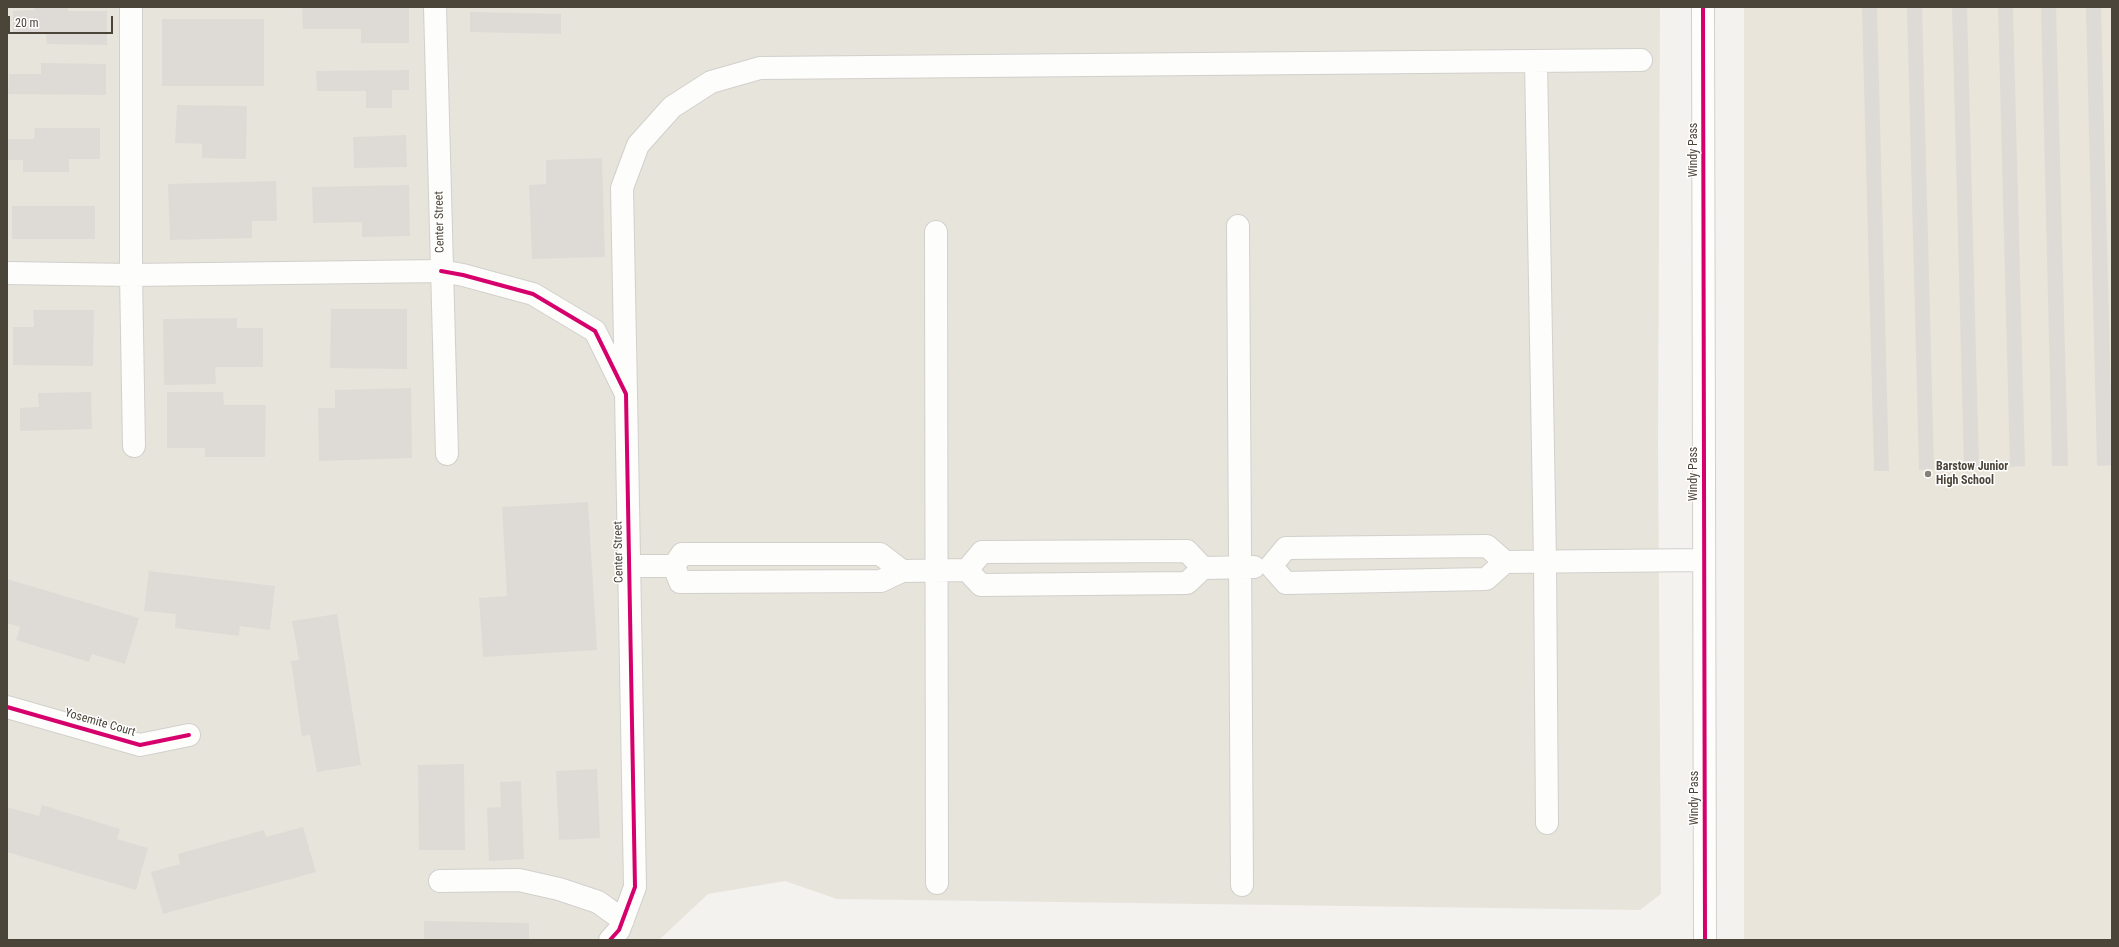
<!DOCTYPE html>
<html>
<head>
<meta charset="utf-8">
<style>
  body { margin:0 }
  #map { position:relative; width:2119px; height:947px; overflow:hidden; background:#f4f2ee; font-family:"Roboto Condensed",sans-serif }
  canvas { display:block }
  .frame { position:absolute; inset:0; border:8px solid #4b4439; pointer-events:none }
  .scale { position:absolute; left:8px; top:16px; width:105px; height:18px; box-sizing:border-box; border:2px solid #4b4439; border-top:0; padding-left:5px; font-size:12px; line-height:14px; white-space:nowrap; color:#4b4439; -webkit-text-stroke:3px #fff; paint-order:stroke }
</style>
</head>
<body>
<div id="map">
<canvas width="2119" height="947"></canvas>
<div class="frame"></div>
<div class="scale">20 m</div>
</div>
<script>
const context = document.querySelector('canvas').getContext('2d');
context.lineJoin = 'round';
function fillPath(path, color) { context.fillStyle = color; context.fill(path, 'evenodd'); }
function trace(path, color, width, dash) { context.strokeStyle = color; context.lineWidth = width; context.lineCap = dash ? 'butt' : 'round'; context.setLineDash(dash || []); context.stroke(path); }
function label(font, color, halo, rows, align = 'center') {
  context.font = font + ' "Roboto Condensed",sans-serif'; context.lineWidth = 3; context.setLineDash([]); context.textBaseline = 'middle'; context.strokeStyle = halo; context.fillStyle = color; for (const [text, x, y, turn = 0] of rows) {
    context.save(); context.translate(x, y); context.rotate((+turn || 0) * Math.PI / 180); context.textAlign = isNaN(turn) ? turn : align; if (halo) context.strokeText(text, 0, 0); context.fillText(text, 0, 0); context.restore();
  }
}
const residential = new Path2D(`
  M7,7H1660L1658,444L1661,894L1640,910L837,899L785,881L708,894L659,940H7Z`);
const education = new Path2D(`
  M1744,7H2112V940H1744Z`);
const building = new Path2D(`
  M34,7H68V11H107V45L47,44L46,33L13,32V11L34,10Z
  M341,7H409V43H361V29H303L302,8Z
  M1862,7H1877L1889,471H1874Z
  M1907,7H1922L1934,469L1919,470Z
  M1952,7H1967L1979,469H1964Z
  M1998,7H2013L2025,466L2010,467Z
  M2041,7H2056L2068,466H2052Z
  M2086,7H2101L2112,443V465L2097,466Z
  M470,12L561,14V34L470,32Z
  M162,19H264V86H162Z
  M41,63L106,64V95L8,94L9,74H41Z
  M409,70V90H392V108H366V91H317L316,71Z
  M177,105L247,106L246,159L202,158V144L175,143Z
  M35,128H100V159H69V172H23V160H7V139H34Z
  M406,135L407,167L354,168L353,137Z
  M602,158L605,257L532,259L529,185L546,184V160Z
  M276,181L277,221H252V238L170,240L168,184Z
  M409,185L410,236L362,237V222L313,223L312,187Z
  M12,206H95V239H12Z
  M331,309H407V369L330,368Z
  M33,310H94L93,366L13,365V327H34Z
  M237,318V328H263V367H215L216,384L164,385L163,319Z
  M411,388L412,458L319,461L318,408H335V390Z
  M91,392L92,429L20,431V408L39,407L38,393Z
  M167,392H223L224,405H266L265,457H205V448H167Z
  M588,502L597,650L483,657L479,598L507,596L502,507Z
  M149,571L275,586L270,630L240,626L239,636L175,628L176,614L144,611Z
  M7,579L139,618L125,664L92,654L89,662L16,640L20,627L7,623Z
  M337,614L361,765L317,772L310,735L302,736L291,661L299,660L292,621Z
  M464,764L465,850H419L418,765Z
  M597,769L600,838L559,840L556,771Z
  M521,781L524,859L489,861L487,808L501,807L500,782Z
  M42,805L120,829L117,839L148,848L136,890L7,852V807L39,816Z
  M303,827L316,872L163,914L151,872L180,864L178,854L264,830L266,837Z
  M424,921L529,923V940H424Z`);
const minor = new Path2D(`
  M435,7L447,454
  M1703,7L1705,940
  M1536,62L1545,561L1547,823
  M1238,226L1242,885
  M936,232L937,883
  M7,273L131,275V7
  M626,394L622,188L638,145L672,107L711,82L760,68L1641,60
  M134,446L131,275L441,271L463,275L533,294L595,331L626,394L635,887L619,930L610,940
  M1505,562L1486,579L1286,583L1271,566L1286,548L1487,546L1505,562L1704,560
  M629,566H674
  M1203,568L1187,551L982,552L967,570L981,585L1187,583L1203,568L1254,567
  M902,571L880,554H682L674,566L680,582L881,581L902,571L967,570
  M7,707L140,745L189,735
  M440,881L519,880L559,889L598,902L623,920`);
const cycleway = new Path2D(`
  M1703,7L1705,940
  M441,271L463,275L533,294L595,331L626,394L635,887L619,930L610,940
  M7,707L140,745L189,735`);
const markers = [
  [1928,474,4,"#868178"]
];
const streetNames = [
  ["Windy Pass",1694,150,-90],
  ["Center Street",440,222,-91],
  ["Windy Pass",1694,474,-90],
  ["Center Street",619,552,-91],
  ["Yosemite Court",100,723,16],
  ["Windy Pass",1695,798,-90]
];
const poiNames = [
  ["Barstow Junior",1936,467],
  ["High School",1936,481]
];
fillPath(residential, '#e7e4dc');
fillPath(education, '#eae5da');
fillPath(building, '#dedbd6');
trace(minor, '#d2d0cb', 24);
trace(minor, '#fdfdfc', 22);
trace(cycleway, '#d6006c', 4);
for (const [x, y, r, color] of markers) { const dot = new Path2D(); dot.arc(x, y, r, 0, 2 * Math.PI); context.fillStyle = color; context.fill(dot); trace(dot, '#fff', 1.5); }
label('12px', '#4b4439', '#fff', streetNames);
label('bold 12px', '#4b4439', '#fff', poiNames, 'left');
</script>
</body>
</html>
